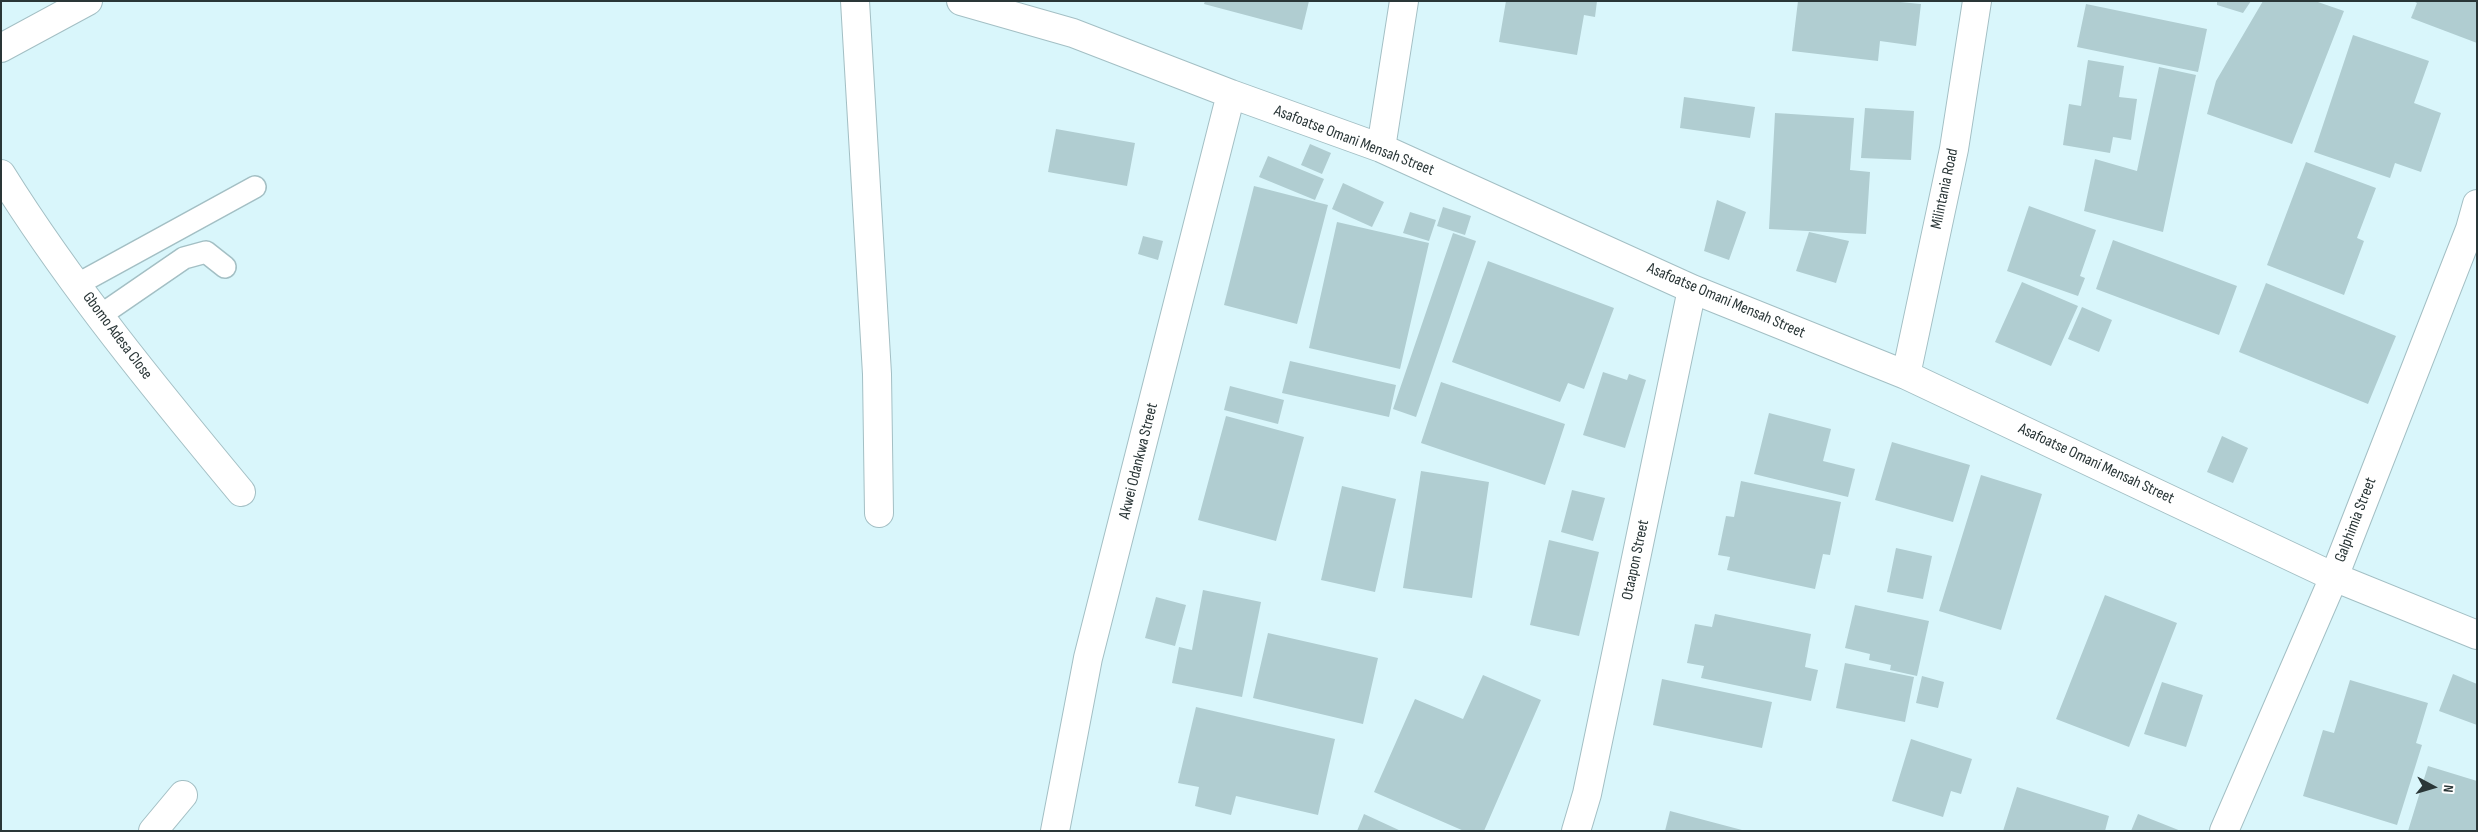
<!DOCTYPE html>
<html>
<head>
<meta charset="utf-8">
<style>
  body { margin:0 }
  #map { position:relative; width:2478px; height:832px; overflow:hidden; background:#d9f6fb; font-family:"Sofia Sans Condensed",sans-serif }
  canvas { display:block }
  .frame { position:absolute; inset:0; border:2px solid #2a3637; pointer-events:none }
  .north { position:absolute; left:2408px; top:762px; width:50px; height:50px; -webkit-text-stroke:4px #fff; paint-order:stroke; rotate:96deg; font-size:14px; font-weight:700; line-height:20px; text-align:center; color:#2a3637 }
  .north::after { content:''; display:block; margin:auto; width:18px; height:22px; background:#2a3637; clip-path:polygon(50% 0,100% 100%,50% 72%,0 100%) }
</style>
</head>
<body>
<div id="map">
<canvas width="2478" height="832"></canvas>
<div class="frame"></div>
<div class="north">N</div>
</div>
<script>
const context = document.querySelector('canvas').getContext('2d');
context.lineJoin = 'round';
function fillPath(path, color) { context.fillStyle = color; context.fill(path, 'evenodd'); }
function trace(path, color, width, dash) { context.strokeStyle = color; context.lineWidth = width; context.lineCap = dash ? 'butt' : 'round'; context.setLineDash(dash || []); context.stroke(path); }
function label(font, color, halo, rows, align = 'center') {
  context.font = font + ' "Sofia Sans Condensed",sans-serif'; context.lineWidth = 4; context.setLineDash([]); context.textBaseline = 'middle'; context.strokeStyle = halo; context.fillStyle = color; for (const [text, x, y, turn = 0] of rows) {
    context.save(); context.translate(x, y); context.rotate((+turn || 0) * Math.PI / 180); context.textAlign = isNaN(turn) ? turn : align; if (halo) context.strokeText(text, 0, 0); context.fillText(text, 0, 0); context.restore();
  }
}
const building = new Path2D(`
  M1205,1H1309L1302,30L1204,4Z
  M1506,1H1597L1595,17L1584,15L1577,55L1499,42Z
  M1798,1H1890L1921,4L1916,46L1880,41L1878,61L1792,51Z
  M2217,1H2251L2243,13L2217,5Z
  M2263,1H2315L2344,11L2292,144L2207,114L2216,81Z
  M2477,1V43L2411,18L2417,3L2413,1Z
  M2086,4L2207,29L2198,72L2077,47Z
  M2353,35L2429,61L2414,103L2441,113L2421,172L2395,163L2390,178L2314,152Z
  M2088,60L2124,66L2119,97L2137,99L2131,140L2113,137L2110,153L2063,145L2069,104L2081,106Z
  M2159,67L2196,75L2163,232L2084,211L2095,159L2137,171Z
  M1684,97L1755,107L1750,138L1680,128Z
  M1865,108L1914,111L1911,160L1861,158Z
  M1775,113L1854,118L1850,170L1870,172L1866,234L1769,229Z
  M1056,129L1135,143L1127,186L1048,172Z
  M1310,144L1331,153L1322,174L1301,165Z
  M1268,156L1324,179L1315,200L1259,177Z
  M2306,162L2376,188L2357,238L2364,241L2344,295L2267,265Z
  M1343,183L1384,202L1372,227L1332,209Z
  M1254,186L1328,205L1297,324L1224,305Z
  M1717,200L1746,212L1729,260L1704,251Z
  M2029,206L2096,230L2080,276L2085,278L2078,296L2007,271Z
  M1443,207L1471,216L1465,235L1437,226Z
  M1410,212L1436,220L1429,241L1403,233Z
  M1337,222L1429,243L1400,369L1309,348Z
  M1809,232L1849,241L1836,283L1796,271Z
  M1453,233L1476,241L1416,417L1393,409Z
  M1143,236L1163,241L1158,260L1138,254Z
  M2113,240L2237,286L2219,335L2096,289Z
  M1488,261L1614,308L1584,389L1568,383L1560,402L1452,362Z
  M2022,282L2078,306L2051,366L1995,342Z
  M2266,283L2396,336L2368,404L2239,352Z
  M2082,307L2112,320L2099,352L2068,339Z
  M1290,361L1396,385L1389,417L1282,393Z
  M1603,372L1627,380L1629,374L1646,380L1625,448L1583,435Z
  M1441,382L1565,424L1545,485L1421,443Z
  M1230,386L1284,400L1278,424L1224,410Z
  M1769,413L1831,429L1823,461L1855,469L1848,497L1754,474Z
  M1226,416L1304,437L1276,541L1198,520Z
  M2222,436L2248,448L2233,483L2207,472Z
  M1892,442L1970,465L1953,522L1875,500Z
  M1421,471L1489,482L1472,598L1403,588Z
  M1981,475L2042,494L2001,630L1939,611Z
  M1741,481L1841,502L1830,555L1823,554L1815,589L1727,570L1730,557L1718,555L1726,516L1734,517Z
  M1342,486L1396,499L1375,592L1321,580Z
  M1572,490L1605,498L1593,541L1561,532Z
  M1549,540L1599,552L1579,636L1530,625Z
  M1896,548L1932,556L1923,599L1887,592Z
  M1203,590L1261,602L1242,697L1172,683L1179,647L1192,650Z
  M2105,595L2177,623L2129,747L2056,719Z
  M1156,597L1186,605L1175,646L1145,638Z
  M1855,605L1929,621L1917,676L1890,670L1891,665L1869,660L1870,654L1845,648Z
  M1715,614L1811,634L1805,667L1818,670L1811,701L1701,678L1704,666L1687,663L1695,624L1712,627Z
  M1268,633L1378,658L1363,724L1253,698Z
  M1845,663L1914,677L1905,722L1836,708Z
  M2453,674L2477,684V725L2439,711Z
  M1483,675L1541,700L1484,831H1464L1374,792L1415,699L1463,719Z
  M1922,676L1944,682L1938,708L1916,703Z
  M1662,679L1772,702L1762,748L1653,725Z
  M2350,680L2428,703L2416,743L2422,745L2397,825L2303,796L2323,730L2334,733Z
  M2162,682L2203,695L2186,747L2144,734Z
  M1196,707L1335,739L1318,815L1236,796L1231,815L1195,806L1199,787L1178,783Z
  M1911,739L1972,759L1961,794L1951,791L1943,817L1892,801Z
  M2428,766L2477,781V831H2408Z
  M2017,787L2109,816L2105,831H2003Z
  M1670,811L1742,830V831H1665Z
  M1364,814L1401,831H1357Z
  M2138,814L2181,831H2131Z`);
const service = new Path2D(`
  M78,284L255,187
  M101,315L184,258L206,252L225,267`);
const minor = new Path2D(`
  M855,1L877,374L879,513
  M961,1L1073,33L1231,94L1381,148L1692,289L1906,375L2334,577L2477,635
  M1,48L88,1
  M1381,148L1404,1
  M1,174C70,285 158,392 241,492
  M1906,375L1954,149L1977,1
  M153,831L183,795
  M1055,831L1088,658L1231,94
  M1576,831L1587,794L1692,289
  M2224,831L2334,577L2470,229L2477,204`);
const streetNames = [
  ["Asafoatse Omani Mensah Street",1354,141,21],
  ["Milintania Road",1945,189,-78],
  ["Asafoatse Omani Mensah Street",1726,301,23],
  ["Gbomo Adesa Close",117,336,53],
  ["Akwei Odankwa Street",1139,461,-76],
  ["Asafoatse Omani Mensah Street",2096,464,25],
  ["Galphimia Street",2356,520,-69],
  ["Otaapon Street",1636,560,-78]
];
fillPath(building, '#b0cdd1');
trace(service, '#a3bfc4', 24);
trace(minor, '#a3bfc4', 30);
trace(service, '#fff', 21);
trace(minor, '#fff', 28);
label('16px', '#2a3637', '#fff', streetNames);
</script>
</body>
</html>
